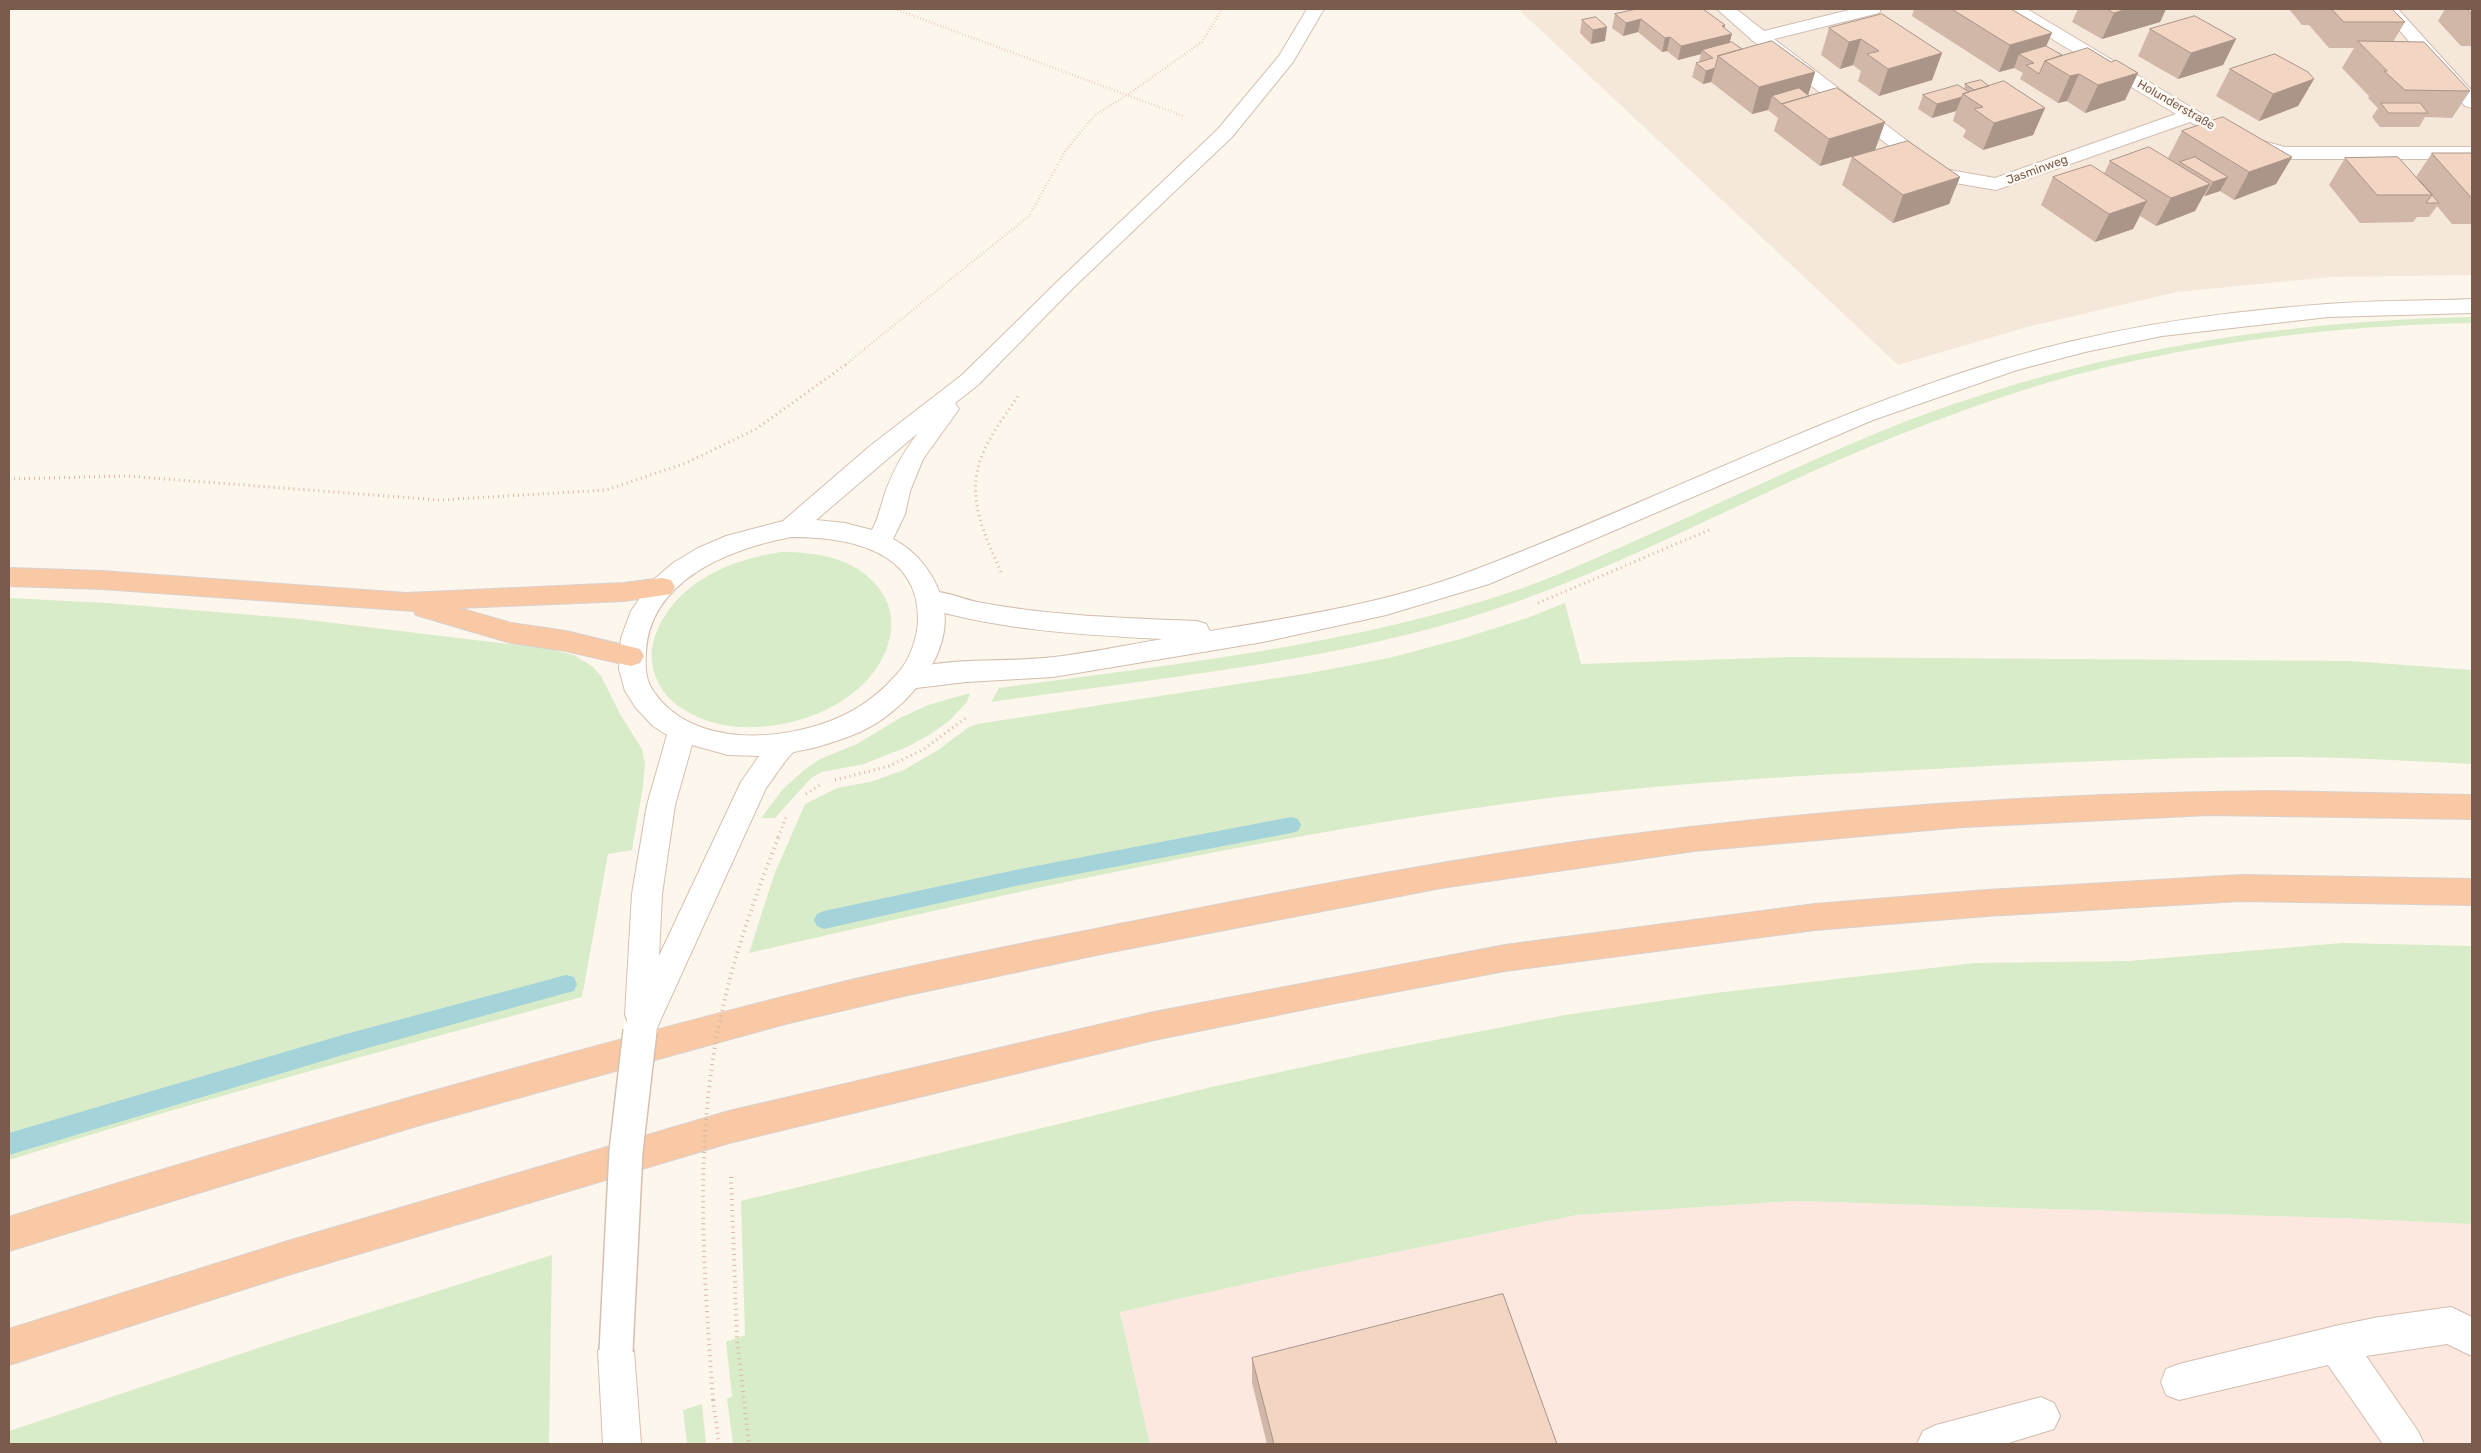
<!DOCTYPE html>
<html>
<head>
<meta charset="utf-8">
<style>
  body { margin:0 }
  #map { position:relative; width:2481px; height:1453px; overflow:hidden; background:#fdf6ec; font-family:Rubik,sans-serif }
  canvas { display:block }
  .frame { position:absolute; inset:0; border:10px solid #7a5c4d; pointer-events:none }
</style>
</head>
<body>
<div id="map">
<canvas width="2481" height="1453"></canvas>
<div class="frame"></div>
</div>
<script>
const context = document.querySelector('canvas').getContext('2d');
context.lineJoin = 'round';
function fillPath(path, color) { context.fillStyle = color; context.fill(path, 'evenodd'); }
function trace(path, color, width, dash) { context.strokeStyle = color; context.lineWidth = width; context.lineCap = dash ? 'butt' : 'round'; context.setLineDash(dash || []); context.stroke(path); }
function label(font, color, halo, rows, align = 'center') {
  context.font = font + ' Rubik,sans-serif'; context.lineWidth = 5; context.setLineDash([]); context.textBaseline = 'middle'; context.strokeStyle = halo; context.fillStyle = color; for (const [text, x, y, turn = 0] of rows) {
    context.save(); context.translate(x, y); context.rotate((+turn || 0) * Math.PI / 180); context.textAlign = isNaN(turn) ? turn : align; if (halo) context.strokeText(text, 0, 0); context.fillText(text, 0, 0); context.restore();
  }
}
const residential = new Path2D(`
  M1518,9H2472V275L2331,277L2177,292L2027,327L1898,365Z`);
const commercial = new Path2D(`
  M1795,1201L2336,1218L2472,1224V1444H1150L1120,1312L1295,1273L1577,1215Z`);
const green = new Path2D(`
  M2472,317V323C2359,325 2245,337 2134,361C2041,380 1950,414 1862,450C1731,505 1607,575 1471,617C1318,664 1149,679 991,702L999,688C1174,664 1352,646 1520,589C1554,577 1586,562 1619,548C1706,510 1792,468 1879,432C2069,355 2268,321 2472,317Z
  M781,552C820,552 861,559 883,594C891,607 893,623 890,637C874,711 764,745 700,718C684,711 669,702 660,686C651,669 649,654 655,636C674,583 729,560 781,552Z
  M9,598L107,603L301,619L549,649L574,655L593,667L601,676L620,714L642,749L645,764L643,786L632,850L608,854L582,997C390,1049 198,1100 9,1160Z
  M1565,603L1581,664L1789,657L2350,661L2472,670V764C2411,761 2350,757 2289,757C2163,757 2038,763 1913,770C1776,777 1639,785 1504,804C1250,839 999,895 749,953L774,875L805,804L837,788L870,782L904,770L938,750L969,727L977,724L1310,673L1389,658L1464,638L1527,618Z
  M970,693L967,702L950,720L931,734L907,747L864,764L822,772L811,778L775,818H761L783,789L804,770L820,759L857,744L900,718L928,705Z
  M2342,943L2472,946V1224L2336,1218L1795,1201L1577,1215L1295,1273L1120,1312L1150,1444H733L727,1399L732,1396L726,1342L745,1335L741,1201L1207,1088L1368,1053L1565,1015L1715,993L1975,963L2129,961Z
  M552,1255L549,1444H9V1431L276,1342Z
  M702,1404L706,1444H687L683,1410Z`);
const stream = new Path2D(`
  M1291,817L1298,819L1301,825L1298,831L1291,833L1020,885L824,929L817,926L814,920L817,914L824,911L1020,869Z
  M566,975L574,977L577,984L574,991L566,993L346,1054L9,1155V1133L346,1034Z`);
const pathFar2 = new Path2D(`
  M895,9L1127,95L1202,42L1222,9
  M846,364L1029,216L1066,150L1094,116L1127,95L1183,116`);
const pathFar1 = new Path2D(`
  M9,479L126,476L439,500L606,490L686,463L756,429L848,363
  M1001,572C985,536 966,498 981,458C989,436 1005,416 1018,396
  M1538,603L1709,530
  M835,780L889,766L924,749L967,717
  M806,794L821,784`);
const path = new Path2D(`
  M731,1177L737,1339L749,1444
  M713,1400L719,1444`);
const service = new Path2D(`
  M2451,1307L2472,1317V1356L2447,1344L2366,1356L2418,1431L2424,1444H2383L2328,1365L2179,1400L2166,1395L2161,1382L2166,1369L2179,1364L2335,1326L2379,1317Z
  M2041,1397L2054,1403L2060,1416L2054,1429L2005,1444H1917L1923,1431L1936,1425Z`);
const minor = new Path2D(`
  M1717,9H1736L1764,31L1853,9H1881L1879,13L1774,39L1944,169L1995,178L2176,114L2009,13L2007,9H2027L2209,118L2211,122L2209,126L2202,128L2190,122L1996,190L1938,180L1931,178L1753,41Z
  M2381,9H2398L2472,91V108L2465,106Z
  M2248,137L2285,147H2472V159H2284L2241,147L2238,143L2241,139Z`);
const tertiary = new Path2D(`
  M2472,299V313L2328,317L2162,336L2085,352L2017,370L1873,420L1489,584L1386,615L1263,642L1053,677L966,682L908,689L899,686L895,679L899,672C948,656 1003,663 1054,657C1090,653 1126,645 1163,639C1081,635 1001,630 922,607L918,600L922,593C939,588 960,598 977,602C1050,616 1123,618 1197,621L1206,624L1210,631C1297,617 1392,602 1474,570C1651,503 1820,415 2002,360C2107,328 2217,312 2327,304C2375,300 2424,301 2472,299Z`);
const secondary = new Path2D(`
  M1307,9H1324L1293,62L1232,137L1073,288L978,385L955,403L959,409L923,459L910,491L905,514L893,539C918,552 936,576 943,603C955,656 904,712 860,732C846,738 831,743 817,747C810,749 801,750 794,752C787,756 772,781 766,788L651,1041L640,1045L629,1041L624,1031L628,1022L625,1015L632,894L647,805L667,735L653,726L636,708L625,691L619,669L621,638L631,611L651,582L673,563L698,548L726,536L783,521L870,446L962,375L1059,280L1218,129L1279,56ZM918,433C904,451 894,469 886,490C881,504 879,517 872,530L845,523L816,520ZM791,537C847,537 920,549 918,621C917,639 910,659 898,673C882,691 864,706 842,716C786,742 693,749 654,692C645,680 645,666 646,652C650,579 730,549 791,537ZM692,745L728,755L759,756L741,782L659,956L662,894L675,805Z
  M616,1333L629,1338L634,1351L641,1444H603L598,1351L603,1338Z`);
const trunk = new Path2D(`
  M9,568L102,571L406,593L624,583L662,578L671,580L675,587L671,594L624,601L459,608L511,623L566,631L640,649L644,656L640,663L631,666L566,651L511,643L416,615L414,611L102,589L9,586Z
  M2270,791L2472,795V819L2209,815L1963,827L1694,851L1441,888L1106,953L908,995L785,1024L420,1125L9,1251V1217C160,1169 312,1125 465,1082C592,1047 719,1012 847,981C941,959 1036,941 1130,922C1290,890 1449,859 1610,837C1829,808 2050,793 2270,791Z
  M2241,875L2472,879V905L2241,901L1987,916L1815,930L1505,971L1336,1003L1154,1040L729,1143L288,1275L9,1365V1329L288,1241L729,1111L1154,1012L1505,945L1815,904L1987,890Z`);
const pathBridgeFar1 = new Path2D(`
  M778,837L787,815`);
const pathBridge = new Path2D(`
  M713,1400C704,1272 693,1143 721,1016C734,954 756,894 779,836`);
const secondaryBridge = new Path2D(`
  M616,1351L626,1151L640,1031`);
const wall = new Path2D(`
  M1914,9H2011L2046,46L2062,56L2111,62L2138,73L2125,100L2085,113L2067,101L2058,103L2020,79L2023,73L2014,68L1999,72L1912,16Z
  M2078,9H2166L2160,22L2102,39L2072,22Z
  M2289,9H2392L2405,22L2393,42L2470,91L2452,118L2425,117L2419,127H2380L2372,117L2378,108L2368,98L2369,96L2342,68L2354,48H2329L2309,25H2302Z
  M2445,9H2472V46H2461L2438,21Z
  M1615,14L1724,28L1730,42L1742,49L1815,72L1808,95L1885,122L1875,150L1820,166L1774,131L1778,118L1768,110L1752,114L1711,82L1703,84L1692,77L1696,63L1699,62L1701,54L1678,60L1667,51L1662,52L1638,32L1623,36L1612,28Z
  M1582,20L1605,41L1591,44L1580,33Z
  M1829,28L1942,53L1932,80L1879,96L1858,81L1861,71L1853,65L1840,69L1821,55Z
  M2150,29L2236,39L2223,65L2178,79L2138,56Z
  M2230,69L2314,79L2298,106L2259,121L2216,96Z
  M1965,84L1989,86L2045,108L2033,135L1983,150L1963,137L1966,130L1953,121L1956,111L1932,118L1918,109L1923,95L1964,89Z
  M2182,131L2292,157L2276,184L2234,200L2220,191L2205,196L2203,195L2195,211L2156,226L2140,216L2133,229L2095,242L2041,205L2053,177L2104,174L2110,161L2178,165L2168,158Z
  M2432,153H2472V224H2452L2437,206L2429,217H2417L2413,222L2360,223L2329,185L2345,158L2416,177Z
  M1852,157L1960,177L1949,204L1893,223L1842,185Z
  M1252,1358L1557,1444H1267L1252,1383Z`);
const shadedWall = new Path2D(`
  M2127,9H2166L2160,22L2102,39L2114,13Z
  M1641,19L1638,32L1623,36L1626,23Z
  M1725,25L1722,36L1732,34L1728,48L1702,50L1701,54L1678,60L1681,46Z
  M1607,27L1605,41L1591,44L1593,30Z
  M2052,33L2040,60L2019,54L2014,68L1999,72L2010,45Z
  M1670,37L1667,51L1662,52L1665,38Z
  M1861,39L1853,65L1840,69L1849,42Z
  M2236,39L2223,65L2178,79L2191,53Z
  M1942,53L1932,80L1879,96L1888,69Z
  M1715,68L1711,82L1703,84L1706,71Z
  M1815,72L1807,99L1772,96L1768,110L1752,114L1759,87Z
  M2138,73L2125,100L2085,113L2098,85Z
  M2079,74L2067,101L2058,103L2070,76Z
  M2314,79L2298,106L2259,121L2273,94Z
  M1962,97L1956,111L1932,118L1937,104Z
  M2045,108L2033,135L1983,150L1994,123Z
  M1885,122L1875,150L1820,166L1829,139Z
  M2292,157L2276,184L2234,200L2249,172Z
  M1960,177L1949,204L1893,223L1903,195Z
  M2228,177L2220,191L2205,196L2213,182Z
  M2210,184L2195,211L2156,226L2171,198Z
  M2147,201L2133,229L2095,242L2109,214Z`);
const building = new Path2D(`
  M1637,9H1703L1725,25L1722,26L1732,34L1681,46L1670,37L1665,38L1641,19L1626,23L1615,14Z
  M1952,9H2011L2052,33L2010,45Z
  M2107,9H2127L2114,13Z
  M2332,9H2392L2405,22H2344Z
  M2467,9H2472V14Z
  M1882,14L1942,53L1888,69L1867,54L1879,51L1861,39L1849,42L1829,28Z
  M2195,16L2236,39L2191,53L2150,29Z
  M1596,17L1607,27L1593,30L1582,20Z
  M1772,41L1815,72L1759,87L1718,56Z
  M2358,41L2424,42L2470,91L2405,90L2384,71H2387Z
  M1732,42L1742,49L1718,56L1715,68L1706,71L1696,63L1713,58L1702,50Z
  M2046,46L2062,55L2045,61L2039,74L2026,65L2034,63L2019,54Z
  M2088,48L2111,62L2116,60L2138,73L2098,85L2079,74L2070,76L2045,61Z
  M2275,54L2308,72L2314,79L2273,94L2230,69Z
  M1981,80L1989,86L1974,90L1965,84Z
  M2004,81L2045,108L1994,123L1974,109L1983,107L1963,94Z
  M1958,85L1969,92L1963,94L1962,97L1937,104L1923,95Z
  M1799,88L1809,96L1782,104L1772,96Z
  M1837,88L1885,122L1829,139L1782,104Z
  M2381,103H2420L2428,113H2389Z
  M2223,117L2292,157L2249,172L2182,131Z
  M1908,141L1960,177L1903,195L1852,157Z
  M2149,147L2210,184L2171,198L2110,161Z
  M2432,153H2472V197H2471Z
  M2195,157L2228,177L2213,182L2180,162Z
  M2398,157L2432,195H2377L2345,158Z
  M2091,165L2147,201L2109,214L2053,177Z
  M2419,180L2439,203H2426L2432,195Z
  M1503,1294L1557,1444H1274L1252,1358Z`);
const farStreetnames = [
  ["Holunderstraße",2176,105,30],
  ["Jasminweg",2037,170,-20]
];
fillPath(residential, '#f5e8da');
fillPath(commercial, '#fde8e0');
fillPath(green, '#d8ecc9');
fillPath(stream, '#a5d3da');
trace(service, '#d1beb0', 2);
trace(minor, '#d1beb0', 2);
trace(tertiary, '#d1beb0', 2);
trace(secondary, '#d6c0b0', 2);
trace(trunk, '#dad1cd', 2);
trace(pathFar2, '#d9b8a5', 2.5, [0.5, 2.5]);
trace(pathFar1, '#d9b8a5', 3, [1, 4]);
trace(path, '#d9b8a5', 4, [1, 4.5]);
fillPath(service, '#fff');
fillPath(minor, '#fff');
fillPath(tertiary, '#fff');
fillPath(secondary, '#fff');
fillPath(trunk, '#f9c8a4');
trace(secondaryBridge, '#d6c0b0', 36, []);
trace(pathBridgeFar1, '#d9b8a5', 3, [1, 4]);
trace(pathBridge, '#d9b8a5', 4, [1, 4.5]);
trace(secondaryBridge, '#fff', 33);
fillPath(wall, '#d1b7a8');
fillPath(shadedWall, '#aa9588');
fillPath(building, '#f3d5c3');
trace(building, '#aa9588', 1);
label('12px', '#7a5c4d', '#fffaf3', farStreetnames);
</script>
</body>
</html>
